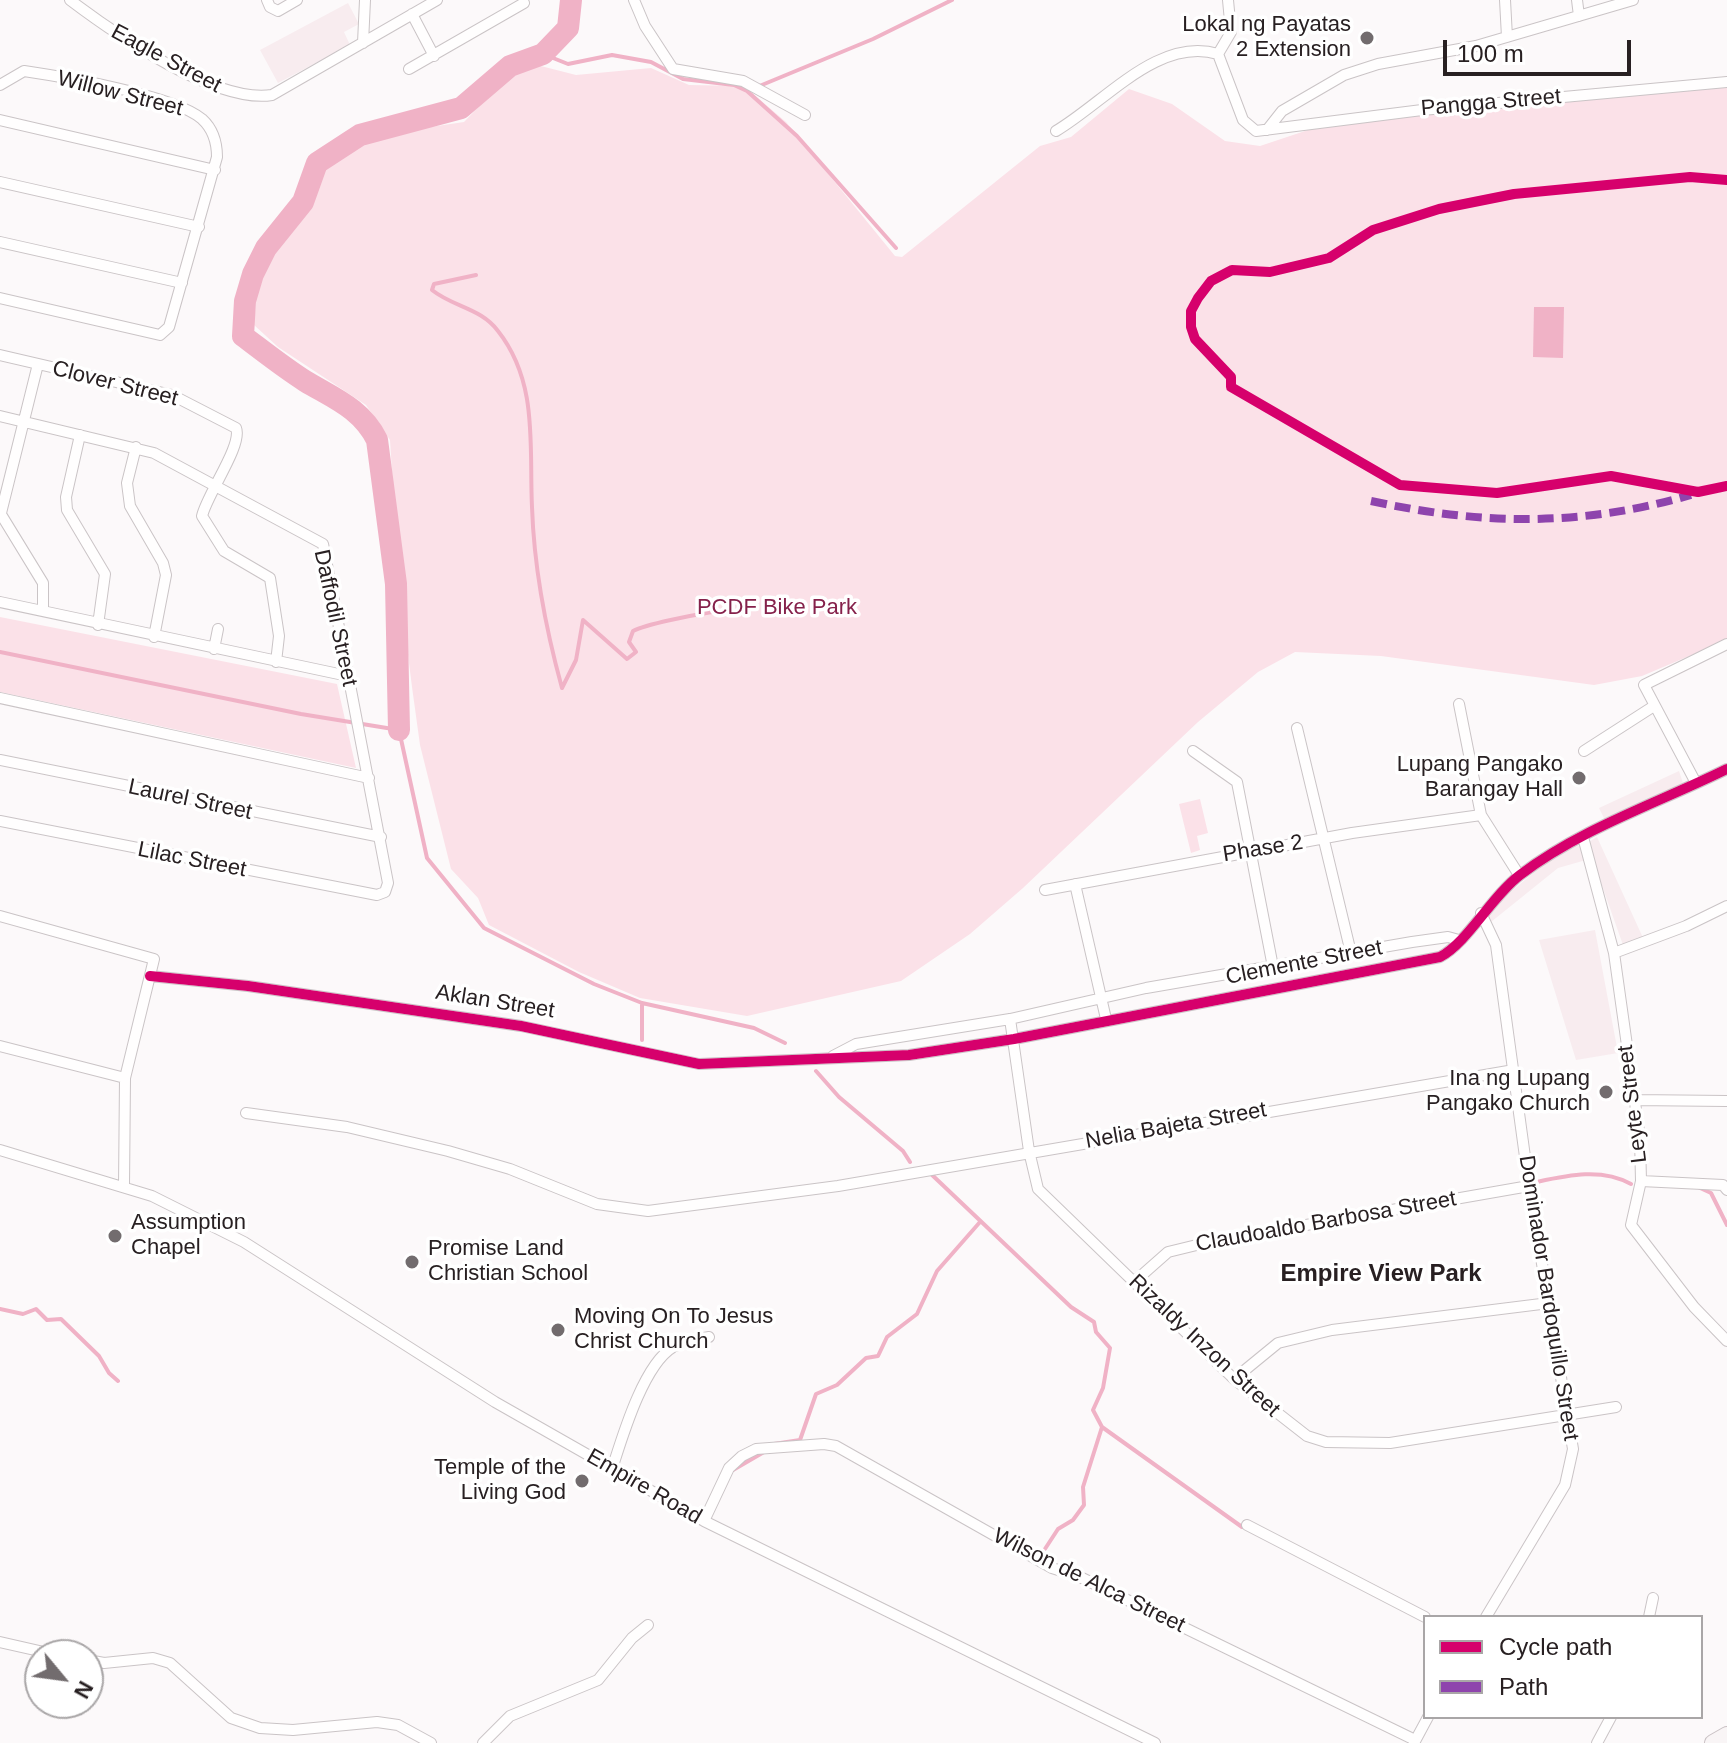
<!DOCTYPE html>
<html>
<head>
<meta charset="utf-8">
<style>
  body { margin:0 }
  #map { position:relative; width:1727px; height:1743px; overflow:hidden; background:#fcf9fa; font-family:Helvetica,sans-serif }
  canvas { display:block }
  .legend { position:absolute; left:1423px; top:1615px; width:280px; height:104px; box-sizing:border-box; background:#fff; border:2px solid #a9a6a7; margin:0; padding:10px 14px; list-style:none; font-size:24px; color:#282022 }
  .legend li { display:flex; align-items:center; gap:16px; height:40px }
  .legend b { width:40px; border:2px solid #a9a6a7 }
  .north { position:absolute; left:24px; top:1639px; width:80px; height:80px; box-sizing:border-box; background:#fff; border:2px solid #a9a6a7; border-radius:50%; rotate:119deg; font-size:22px; font-weight:700; line-height:32px; text-align:center; color:#282022 }
  .north::after { content:''; display:block; margin:auto; width:28px; height:36px; background:#726c6e; clip-path:polygon(50% 0,100% 100%,50% 72%,0 100%) }
  .scale { position:absolute; left:1443px; top:40px; width:188px; height:36px; box-sizing:border-box; border:4px solid #282022; border-top:0; padding-left:10px; font-size:24px; line-height:28px; white-space:nowrap; color:#282022; -webkit-text-stroke:6px #fff; paint-order:stroke }
</style>
</head>
<body>
<div id="map">
<canvas width="1727" height="1743"></canvas>
<ul class="legend">
<li><b style="height:10px;background:#d6006c"></b>Cycle path</li>
<li><b style="height:10px;background:#8e44ad"></b>Path</li>
</ul>
<div class="north">N</div>
<div class="scale">100 m</div>
</div>
<script>
const context = document.querySelector('canvas').getContext('2d');
context.lineJoin = 'round';
function fillPath(path, color) { context.fillStyle = color; context.fill(path, 'evenodd'); }
function trace(path, color, width, dash) { context.strokeStyle = color; context.lineWidth = width; context.lineCap = dash ? 'butt' : 'round'; context.setLineDash(dash || []); context.stroke(path); }
function label(font, color, halo, rows, align = 'center') {
  context.font = font + ' Helvetica,sans-serif'; context.lineWidth = 7; context.setLineDash([]); context.textBaseline = 'middle'; context.strokeStyle = halo; context.fillStyle = color; for (const [text, x, y, turn = 0] of rows) {
    context.save(); context.translate(x, y); context.rotate((+turn || 0) * Math.PI / 180); context.textAlign = isNaN(turn) ? turn : align; if (halo) context.strokeText(text, 0, 0); context.fillText(text, 0, 0); context.restore();
  }
}
const built = new Path2D(`
  M348,3L359,24L344,32L350,45L278,83L260,50Z
  M1679,771L1683,783L1605,820L1599,808Z
  M1597,837L1644,940L1623,945L1587,843Z
  M1583,844L1586,860L1558,868L1491,922L1485,913L1555,855Z
  M1595,930L1618,1053L1576,1060L1539,940Z`);
const green = new Path2D(`
  M533,64L576,75L651,68L689,85L744,86L786,122L895,256L902,257L1040,146L1071,137L1129,89L1172,104L1225,141L1260,146L1308,130L1398,116L1727,87V640L1642,676L1594,685L1381,656L1295,652L1258,672L1198,722L1023,888L970,934L901,981L747,1016L640,998L579,972L489,925L478,898L451,869L420,745L412,687L399,583L390,440L366,405L278,347L254,325L258,276L330,157L356,138L464,122L513,71Z
  M0,617L337,684L356,768L0,692Z
  M1200,799L1208,833L1197,836L1200,850L1191,853L1179,804Z`);
const water = new Path2D(`
  M1534,307H1564L1563,358L1533,357Z`);
const stream = new Path2D(`
  M543,54L568,64L612,55L651,62L683,79L734,85L747,91L797,136L896,248
  M757,87L873,39L952,0
  M476,275L434,284L432,290C453,307 481,308 498,331C539,383 529,447 532,507C534,567 546,630 562,688L576,660L583,620L627,659L636,652L629,642L633,631C646,624 694,615 712,612
  M0,652L301,714L399,730L427,858L484,928L594,984L642,1003L754,1028L785,1043
  M642,1040V1003
  M816,1071L839,1097L903,1151L910,1162
  M930,1173L1071,1307L1094,1322L1096,1332L1110,1348L1103,1388L1093,1410L1102,1427L1083,1487L1084,1505L1073,1520L1058,1529L1043,1552
  M1532,1183C1565,1176 1600,1167 1631,1184
  M1698,1187L1711,1193L1727,1225
  M0,1309L23,1314L36,1309L47,1320L61,1319L99,1356L109,1373L118,1381
  M1102,1427L1242,1527
  M774,1444L800,1440L816,1394L837,1385L866,1358L878,1356L887,1337L917,1314L937,1271L980,1222
  M733,1470L764,1452`);
const river = new Path2D(`
  M399,730L396,584L377,440C361,408 333,398 305,381C283,367 263,351 243,336L245,301L253,274L266,248L303,202L317,163L360,135L461,108L510,66L543,54L568,28L571,0`);
const minor = new Path2D(`
  M70,0C115,34 216,104 272,95L437,0
  M267,0L270,7L278,11L297,0
  M634,0L645,26L673,69L743,81L805,115
  M1505,0L1507,37
  M1577,0L1579,16
  M412,14L434,56
  M363,43L365,0
  M1218,54L1243,120L1256,131L1422,110L1727,82
  M1218,54L1231,32L1228,0
  M409,69L524,3
  M0,85L24,71C64,77 174,95 202,119C213,129 217,143 217,157L169,327L160,335L0,298
  M0,120L215,170
  M1267,130L1282,111L1344,75L1378,64L1476,46L1633,0
  M1056,131C1105,102 1159,36 1218,54
  M0,182L199,227
  M0,242L182,283
  M0,355L172,395L236,428C243,445 207,494 202,516L224,551L270,578L279,636L276,662
  M0,416L154,453L323,544L388,883L385,892L377,895L0,821
  M80,435L66,497L67,510L105,574L98,625
  M136,447L127,483L130,506L163,563L166,575L154,637
  M2,516L43,583V611
  M0,517L38,364
  M0,602L348,676
  M214,649L218,629
  M0,698L369,778
  M1459,704L1481,815L1519,875
  M1297,728L1351,953
  M1193,751L1237,782L1273,967
  M1584,751L1654,706
  M0,760L381,837
  M1696,783L1644,685L1727,644
  M1583,837L1614,953L1640,1138L1641,1181L1631,1225L1694,1307L1727,1341
  M1075,884L1106,1019
  M1045,890L1352,833L1481,815
  M1481,913L1496,945L1529,1186L1573,1449L1565,1485L1486,1617
  M0,916L154,959L125,1078L124,1187
  M1614,953L1686,926L1727,906
  M150,976L248,986L521,1026L699,1064L909,1055L1014,1039L1440,957C1467,943 1492,896 1520,875C1582,828 1658,803 1727,769
  M1010,1019L1029,1151L1038,1189L1234,1379L1307,1436L1326,1442L1390,1443L1616,1407
  M0,1046L125,1078
  M833,1056L856,1044L1010,1019L1146,988L1412,942L1448,937L1459,940
  M1633,1100L1727,1101
  M246,1113L347,1127L448,1151L510,1169L597,1204L648,1211L838,1186L1514,1070
  M0,1150L152,1196L244,1242L495,1402L704,1521L1155,1743
  M1641,1181L1723,1185L1727,1190
  M1134,1282L1168,1252L1209,1242L1529,1186
  M1234,1379L1278,1343L1332,1330L1549,1303
  M612,1469C622,1438 643,1365 673,1347C683,1342 698,1339 709,1337
  M704,1521L729,1468L742,1456L756,1449L824,1444L836,1446L1052,1568L1080,1577L1415,1740
  M1247,1525L1425,1617
  M1649,1617L1653,1598
  M0,1642L57,1655
  M88,1660L104,1663L153,1658L170,1663L231,1718L260,1728L293,1730L377,1722L398,1725L431,1743
  M483,1743L510,1716L598,1680L632,1638L648,1625
  M1414,1743L1428,1717
  M1597,1743L1611,1717`);
const primary = new Path2D(`
  M1713,1743L1727,1735`);
const quiet = new Path2D(`
  M1371,501C1482,525 1580,527 1691,495`);
const cycleway = new Path2D(`
  M1727,180L1690,177L1514,194L1439,209L1373,230L1329,258L1270,272L1232,270L1211,281L1198,298L1191,311V327L1195,339L1231,377V387L1400,485L1497,493L1611,476L1698,492L1727,486
  M150,976L248,986L521,1026L699,1064L909,1055L1014,1039L1440,957C1467,943 1492,896 1520,875C1582,828 1658,803 1727,769`);
const markers = [
  [1367,38,8,"#726c6e"],
  [1579,778,8,"#726c6e"],
  [1606,1092,8,"#726c6e"],
  [115,1236,8,"#726c6e"],
  [412,1262,8,"#726c6e"],
  [558,1330,8,"#726c6e"],
  [582,1481,8,"#726c6e"]
];
const poiNames = [
  ["Lokal ng Payatas",1351,25],
  ["2 Extension",1351,50],
  ["Lupang Pangako",1563,765],
  ["Barangay Hall",1563,790],
  ["Ina ng Lupang",1590,1079],
  ["Pangako Church",1590,1104],
  ["Assumption",131,1223,"left"],
  ["Chapel",131,1248,"left"],
  ["Promise Land",428,1249,"left"],
  ["Christian School",428,1274,"left"],
  ["Moving On To Jesus",574,1317,"left"],
  ["Christ Church",574,1342,"left"],
  ["Temple of the",566,1468],
  ["Living God",566,1493]
];
const streetNames = [
  ["Eagle Street",166,59,28],
  ["Willow Street",120,94,14],
  ["Pangga Street",1491,103,-5],
  ["Clover Street",115,384,14],
  ["Daffodil Street",335,618,78],
  ["Laurel Street",190,800,12],
  ["Phase 2",1263,849,-9],
  ["Lilac Street",192,860,11],
  ["Clemente Street",1304,963,-11],
  ["Aklan Street",495,1002,9],
  ["Leyte Street",1633,1104,-97],
  ["Nelia Bajeta Street",1176,1126,-10],
  ["Claudoaldo Barbosa Street",1326,1222,-10],
  ["Dominador Bardoquillo Street",1548,1298,81],
  ["Rizaldy Inzon Street",1204,1346,43],
  ["Empire Road",644,1487,30],
  ["Wilson de Alca Street",1089,1581,26]
];
const parkNames = [
  ["PCDF Bike Park",777,608]
];
const neighbourhoodNames = [
  ["Empire View Park",1381,1274]
];
fillPath(built, '#f8ecef');
fillPath(green, '#fbe1e8');
fillPath(water, '#f0b2c6');
trace(stream, '#f0b2c6', 4);
trace(river, '#f0b2c6', 22);
trace(minor, '#cac4c6', 12);
trace(primary, '#c9c1c4', 18);
trace(minor, '#fffefe', 10);
trace(primary, '#f9f5f6', 16);
trace(quiet, '#8e44ad', 8, [16, 8]);
trace(cycleway, '#d6006c', 10);
for (const [x, y, r, color] of markers) { const dot = new Path2D(); dot.arc(x, y, r, 0, 2 * Math.PI); context.fillStyle = color; context.fill(dot); trace(dot, '#fff', 3); }
label('22px', '#282022', '#fff', poiNames, 'right');
label('22px', '#282022', '#fff', streetNames);
label('22px', '#85214b', '#fff', parkNames);
label('bold 24px', '#282022', '#fff', neighbourhoodNames);
</script>
</body>
</html>
